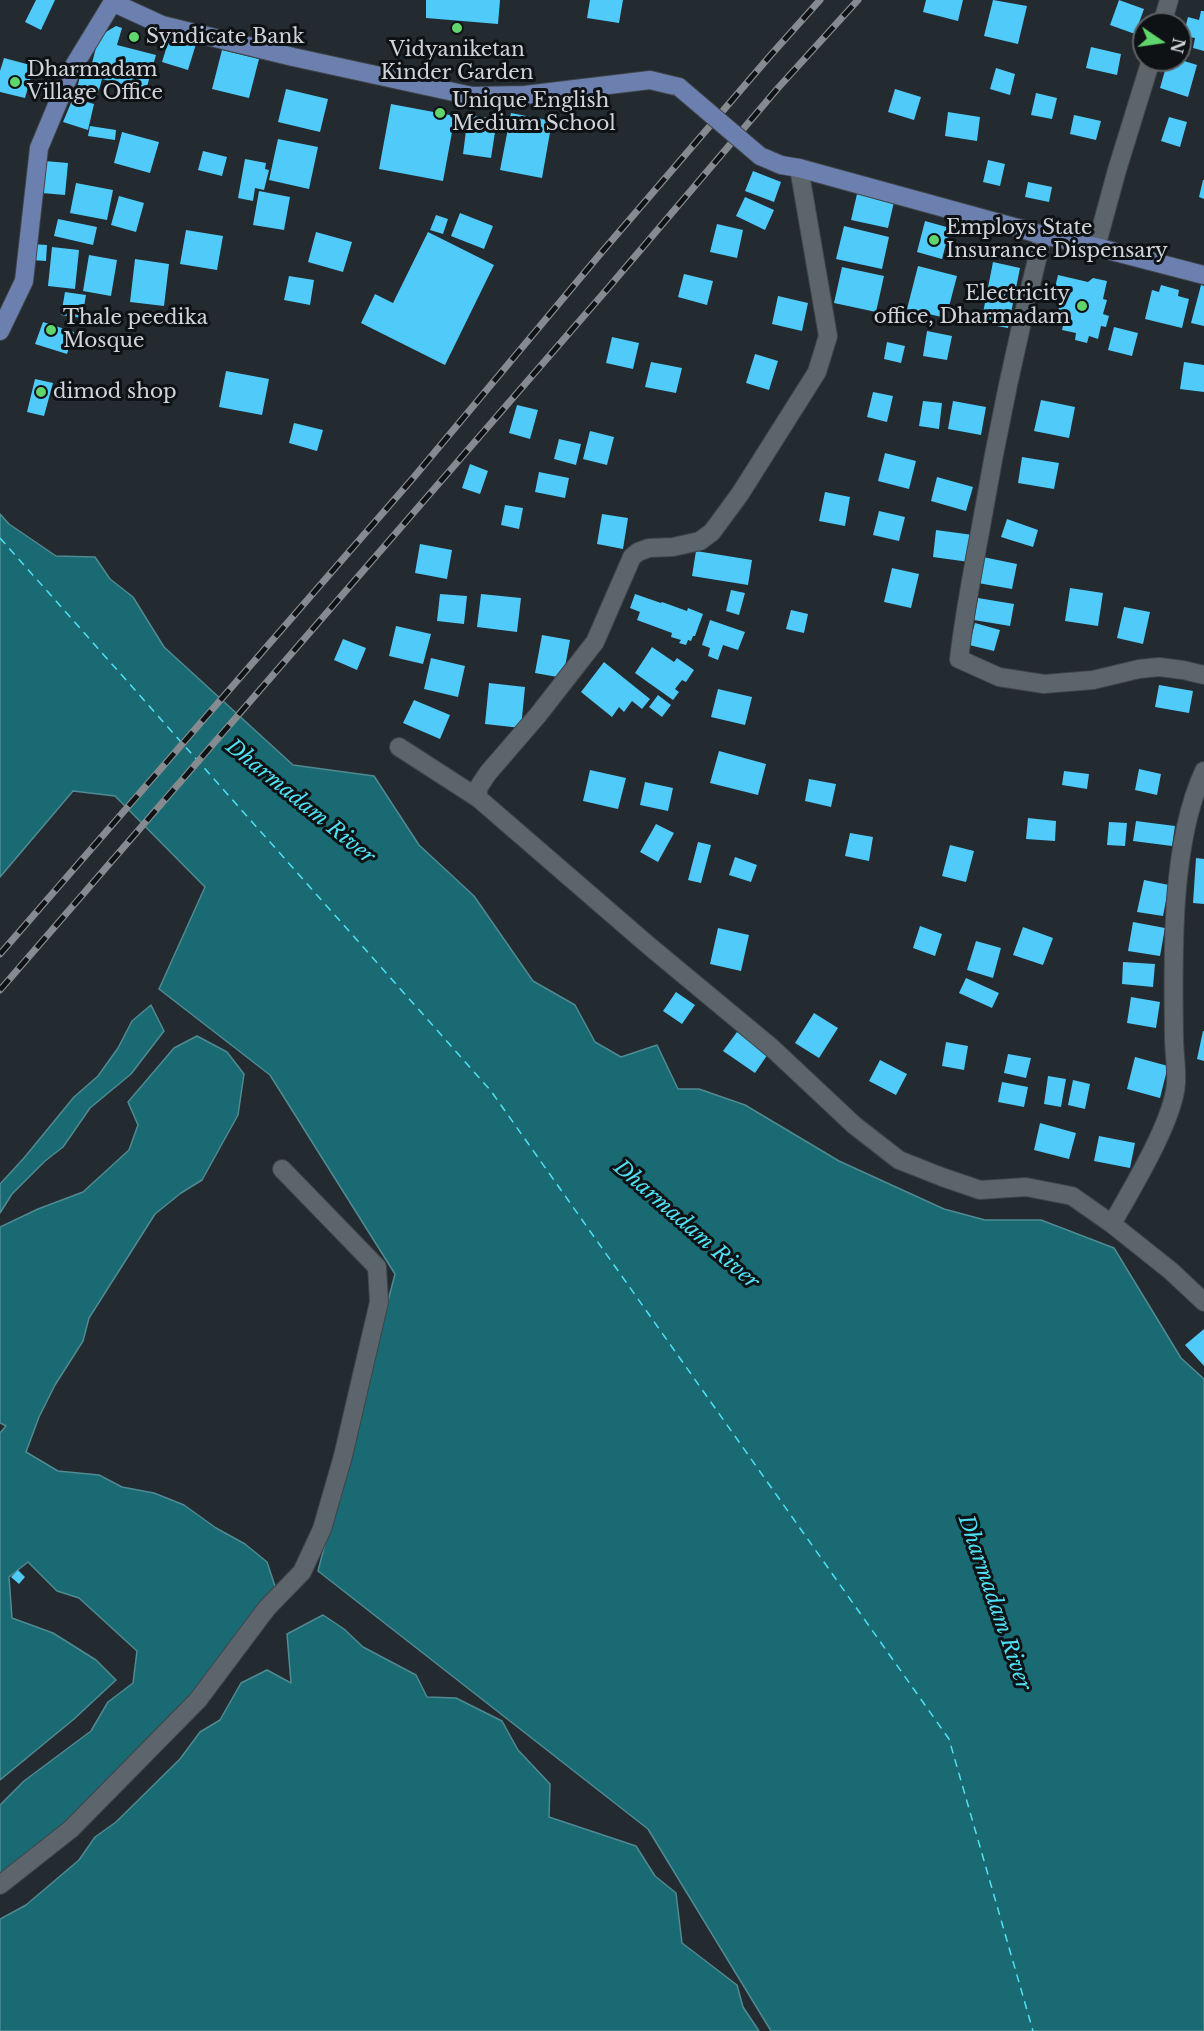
<!DOCTYPE html>
<html>
<head>
<meta charset="utf-8">
<style>
  body { margin:0 }
  #map { position:relative; width:1204px; height:2031px; overflow:hidden; background:#232a30; font-family:"Libre Baskerville",serif }
  canvas { display:block }
  .north { position:absolute; left:1132px; top:12px; width:60px; height:60px; box-sizing:border-box; background:#0f1215; border:2px solid #5d6063; border-radius:50%; rotate:103deg; font-size:16px; font-weight:700; line-height:24px; text-align:center; color:#d1d5d9 }
  .north::after { content:''; display:block; margin:auto; width:21px; height:27px; background:#5fd56b; clip-path:polygon(50% 0,100% 100%,50% 72%,0 100%) }
</style>
</head>
<body>
<div id="map">
<canvas width="1204" height="2031"></canvas>
<div class="north">N</div>
</div>
<script>
const context = document.querySelector('canvas').getContext('2d');
context.lineJoin = 'round';
function fillPath(path, color) { context.fillStyle = color; context.fill(path, 'evenodd'); }
function trace(path, color, width, dash) { context.strokeStyle = color; context.lineWidth = width; context.lineCap = dash ? 'butt' : 'round'; context.setLineDash(dash || []); context.stroke(path); }
function label(font, color, halo, rows, align = 'center') {
  context.font = font + ' "Libre Baskerville",serif'; context.lineWidth = 6; context.setLineDash([]); context.textBaseline = 'middle'; context.strokeStyle = halo; context.fillStyle = color; for (const [text, x, y, turn = 0] of rows) {
    context.save(); context.translate(x, y); context.rotate((+turn || 0) * Math.PI / 180); context.textAlign = isNaN(turn) ? turn : align; if (halo) context.strokeText(text, 0, 0); context.fillText(text, 0, 0); context.restore();
  }
}
const water = new Path2D(`
  M0,514L9,524L56,556L95,557L110,579L133,597L164,647L293,765L374,776L419,845L474,896L533,981L575,1005L595,1042L621,1057L657,1045L678,1089H699L745,1105L839,1161L944,1209L985,1220H1041L1114,1248L1181,1358L1204,1379V2031H771L648,1829L318,1571L395,1274L270,1075L159,989L205,887L115,796L73,791L0,877Z
  M151,1005L164,1031L131,1074L90,1108L63,1147L45,1161L12,1194L0,1213V1184L24,1158L74,1097L98,1076L118,1048L132,1021Z
  M197,1036L227,1052L244,1074L238,1115L202,1180L181,1193L155,1214L89,1318L83,1341L55,1385L39,1417L26,1452L58,1471L99,1475L122,1487L154,1493L184,1505L216,1528L245,1544L267,1562L276,1589L189,1710L0,1883V1805L24,1781L91,1731L108,1702L133,1683L137,1651L79,1598L57,1591L28,1562L9,1577L12,1618L53,1633L96,1660L116,1680L74,1719L0,1780V1433L6,1426L0,1423V1227L38,1209L83,1192L129,1150L138,1125L128,1102L174,1048Z
  M323,1615L344,1629L363,1647L416,1675L427,1697L456,1698L502,1721L518,1750L550,1784L549,1817L636,1846L655,1876L676,1893L682,1943L737,1985L743,2007L759,2031H0V1919L26,1905L79,1860L95,1837L116,1822L180,1759L200,1732L220,1720L241,1683L267,1670L291,1683L287,1634Z`);
const ferry = new Path2D(`
  M0,538L491,1091L949,1739L1033,2031`);
const building = new Path2D(`
  M36,0H55L41,30L25,22Z
  M426,0H500L498,24L426,18Z
  M590,0H623L619,23L587,18Z
  M926,0H963L958,21L923,12Z
  M993,0L1027,6L1018,44L984,36Z
  M1119,0L1144,9L1135,34L1110,25Z
  M1201,11H1204V51L1193,48L1195,38L1183,36L1188,17L1199,20Z
  M116,26L122,28L117,45L156,55L146,90L102,79L97,97L76,92L83,65L91,67L99,36Z
  M170,36L196,44L188,70L162,62Z
  M1091,47L1121,54L1117,75L1086,68Z
  M222,50L259,59L249,98L212,89Z
  M4,58L34,66L25,98L0,92V71Z
  M1168,60H1181L1197,65L1188,97L1160,88Z
  M996,68L1015,74L1010,95L990,89Z
  M286,89L328,99L320,132L278,122Z
  M895,89L921,97L914,120L888,112Z
  M1036,93L1057,98L1052,119L1031,115Z
  M73,98L94,104L88,130L63,122Z
  M391,104L455,116L443,181L379,169Z
  M948,112L980,117L977,141L945,136Z
  M511,113L552,121L542,178L500,170Z
  M468,115L497,119L491,158L463,154Z
  M1074,115L1101,121L1096,140L1070,134Z
  M1169,117L1187,122L1180,147L1161,141Z
  M90,126L116,130L115,140L88,136Z
  M122,132L159,142L150,173L114,163Z
  M278,139L318,147L309,189L269,180Z
  M203,151L227,157L222,176L198,170Z
  M245,159L266,163L265,169L269,170L264,190L255,188L253,201L238,198Z
  M988,160L1005,164L1000,186L983,182Z
  M45,161L68,163L65,195L42,193Z
  M753,171L781,182L774,202L745,191Z
  M1203,180H1204V199L1199,197Z
  M1028,182L1052,187L1049,202L1025,197Z
  M76,183L113,190L107,220L70,213Z
  M259,191L290,197L284,230L253,225Z
  M857,194L894,202L888,228L851,220Z
  M119,196L144,203L136,232L111,225Z
  M745,197L774,210L765,230L736,216Z
  M460,213L493,226L484,249L451,236Z
  M436,215L448,219L443,234L430,230Z
  M58,219L97,227L93,245L54,236Z
  M925,221L950,228L942,259L917,252Z
  M717,224L743,230L737,258L710,252Z
  M844,226L889,237L882,269L836,259Z
  M186,230L223,236L217,270L180,264Z
  M316,232L352,242L343,272L308,262Z
  M428,232L494,265L445,365L361,323L375,294L393,303Z
  M32,244L47,245L46,261L31,260Z
  M52,247L79,250L75,289L48,286Z
  M89,255L117,260L111,296L83,291Z
  M135,259L169,264L164,306L130,302Z
  M993,262L1020,268L1008,328L981,323Z
  M918,266L957,276L946,318L907,309Z
  M842,267L884,276L876,312L834,303Z
  M684,274L713,281L707,305L678,297Z
  M1058,275L1088,282L1093,278L1107,281L1103,299L1107,300L1103,314L1109,316L1106,327L1101,326L1098,339L1089,336L1087,343L1075,340L1076,333L1062,330L1066,313L1058,312L1062,294L1054,292Z
  M289,276L314,280L310,305L284,300Z
  M1161,285L1179,290L1178,296L1189,299L1182,328L1145,319L1152,290L1159,292Z
  M1201,285L1204,286V326L1191,323Z
  M65,292L86,295L82,318L61,315Z
  M778,296L808,303L802,331L772,324Z
  M43,322L74,332L67,354L35,344Z
  M1114,327L1138,333L1132,356L1108,350Z
  M927,331L952,336L947,360L923,356Z
  M612,337L639,343L633,369L606,363Z
  M887,342L905,346L901,363L884,359Z
  M755,354L778,361L769,390L746,383Z
  M651,362L682,368L676,393L645,387Z
  M1184,362L1204,365V392L1180,389Z
  M226,371L269,379L262,415L219,407Z
  M35,379L53,383L44,416L27,412Z
  M873,392L893,396L887,422L867,417Z
  M1041,400L1075,407L1069,438L1034,431Z
  M923,401L942,403L939,429L919,426Z
  M953,401L986,407L981,435L948,429Z
  M517,405L538,410L530,439L509,433Z
  M294,423L323,430L317,451L289,443Z
  M590,431L614,437L607,465L583,459Z
  M559,439L581,444L576,465L554,459Z
  M885,453L916,461L909,489L878,481Z
  M1022,457L1059,463L1054,489L1018,483Z
  M470,464L488,471L480,494L462,488Z
  M539,472L569,478L565,498L535,492Z
  M937,477L973,487L966,511L931,501Z
  M825,492L850,497L845,526L819,521Z
  M505,505L523,508L519,529L501,525Z
  M879,511L905,517L899,541L873,535Z
  M602,514L628,518L623,549L597,544Z
  M1007,519L1038,530L1033,547L1001,537Z
  M936,530L973,535L969,562L933,557Z
  M420,544L452,550L447,579L415,573Z
  M696,551L752,560L748,585L692,576Z
  M983,557L1017,564L1012,589L978,583Z
  M892,568L919,574L911,608L884,602Z
  M1070,588L1103,593L1098,626L1065,621Z
  M731,590L745,593L739,615L726,611Z
  M440,594L467,596L464,624L437,621Z
  M481,594L521,598L517,632L477,627Z
  M635,594L661,603L662,602L687,611L688,608L703,614L695,636H693L691,641L688,640L686,645L679,643L681,640L671,637L672,633L637,620L640,612L630,608Z
  M978,598L1014,604L1010,626L974,620Z
  M1124,607L1150,612L1143,644L1117,638Z
  M791,610L808,614L804,633L786,629Z
  M710,620L745,632L738,650L723,645L718,660L708,656L710,648L702,645Z
  M975,623L1000,630L994,651L969,645Z
  M396,626L431,634L423,664L389,656Z
  M542,635L570,640L563,678L535,673Z
  M343,639L366,648L357,670L334,660Z
  M652,647L674,662L677,658L694,670L686,682L682,680L675,689L679,692L673,700L635,673Z
  M431,658L465,666L458,697L424,689Z
  M604,662L650,699L642,709L632,701L624,712L619,707L612,717L581,692Z
  M489,683L525,687L521,728L485,724Z
  M1159,685L1193,691L1189,713L1155,707Z
  M718,689L752,697L745,725L711,717Z
  M658,695L671,705L662,717L649,707Z
  M414,700L450,715L440,739L403,723Z
  M719,751L766,764L758,795L710,783Z
  M1139,769L1161,774L1157,795L1135,790Z
  M590,770L626,778L618,809L583,801Z
  M1064,771L1089,774L1087,789L1062,785Z
  M809,779L836,784L831,807L805,801Z
  M645,782L673,788L668,811L640,805Z
  M1028,818L1056,821L1055,841L1026,839Z
  M1136,821L1175,826L1172,846L1133,841Z
  M1109,822L1127,823L1125,846L1107,845Z
  M656,824L674,833L658,862L640,852Z
  M850,833L873,837L869,861L845,856Z
  M698,842L711,845L701,883L688,880Z
  M950,845L974,851L966,882L942,876Z
  M735,857L757,865L751,882L729,875Z
  M1196,858L1204,859V904L1193,903Z
  M1144,880L1169,885L1163,916L1137,912Z
  M1133,922L1165,928L1160,956L1128,951Z
  M920,926L942,934L935,956L913,948Z
  M1023,927L1053,938L1043,965L1013,955Z
  M718,928L749,935L741,971L710,964Z
  M976,941L1001,948L993,978L967,970Z
  M1123,962L1155,964L1153,987L1122,984Z
  M966,978L999,993L992,1008L959,993Z
  M676,992L695,1005L682,1024L663,1011Z
  M1131,997L1160,1002L1156,1028L1127,1023Z
  M814,1013L838,1028L819,1058L795,1043Z
  M1203,1031H1204V1061L1197,1059Z
  M737,1032L768,1054L755,1073L723,1051Z
  M946,1042L968,1046L964,1070L942,1066Z
  M1008,1054L1031,1058L1026,1078L1004,1073Z
  M1135,1057L1168,1066L1160,1098L1127,1089Z
  M880,1060L907,1074L896,1095L869,1081Z
  M1048,1076L1066,1079L1061,1107L1044,1104Z
  M1073,1080L1090,1084L1085,1109L1068,1105Z
  M1002,1082L1028,1087L1024,1107L998,1102Z
  M1040,1123L1076,1133L1069,1159L1034,1150Z
  M1099,1136L1135,1143L1130,1168L1094,1161Z
  M1204,1329V1366L1185,1345Z
  M18,1570L25,1577L19,1584L11,1577Z`);
const minor = new Path2D(`
  M1162,24L1169,0
  M1043,235C1018,333 997,432 980,532C972,574 964,616 959,659L999,677L1044,684L1093,680L1139,669L1159,667L1183,670L1204,675
  M1096,247L1117,170L1151,60
  M399,747L478,798L648,945L772,1048L854,1125L899,1160L942,1177L980,1190L1026,1187L1072,1196L1112,1224
  M1204,771C1170,844 1173,958 1174,1037C1174,1053 1177,1068 1176,1083C1174,1120 1131,1190 1112,1224L1171,1271L1204,1302
  M478,798V788L488,773L538,715L595,642L632,557L638,552L649,548L673,547L700,541L712,532L740,494L817,372L828,336L799,168
  M0,1885L71,1829L198,1700L267,1608L302,1572L322,1529L343,1456L379,1302L377,1267L282,1169`);
const major = new Path2D(`
  M112,2L162,25L293,57L472,96L525,95L650,80L679,87
  M760,156L781,165L799,168L1043,235L1096,247L1204,275
  M0,331L24,281L39,148L72,69L114,0`);
const rail = new Path2D(`
  M0,954L414,477L601,253L769,57L820,0
  M0,990L609,287L778,88L858,0`);
const majorBridge = new Path2D(`
  M679,87L760,156`);
const markers = [
  [457,28,6,"#5fd56b"],
  [134,37,6,"#5fd56b"],
  [15,82,6,"#5fd56b"],
  [440,113,6,"#5fd56b"],
  [934,240,6,"#5fd56b"],
  [1082,306,6,"#5fd56b"],
  [51,330,6,"#5fd56b"],
  [41,392,6,"#5fd56b"]
];
const poiNames = [
  ["Syndicate Bank",146,37],
  ["Vidyaniketan",457,50,"center"],
  ["Kinder Garden",457,73,"center"],
  ["Dharmadam",27,70],
  ["Village Office",27,93],
  ["Unique English",452,101],
  ["Medium School",452,124],
  ["Employs State",946,228],
  ["Insurance Dispensary",946,251],
  ["Electricity",1070,294,"right"],
  ["office, Dharmadam",1070,317,"right"],
  ["Thale peedika",63,318],
  ["Mosque",63,341],
  ["dimod shop",53,392]
];
const waterNames = [
  ["Dharmadam River",300,802,39],
  ["Dharmadam River",686,1225,41],
  ["Dharmadam River",994,1603,71]
];
fillPath(water, '#196a73');
trace(water, '#508a92', 1.5);
trace(ferry, '#4fe1f3', 1.5, [8, 6]);
fillPath(building, '#50caf8');
trace(minor, '#3f454a', 20);
trace(major, '#3f454a', 20);
trace(minor, '#5c646c', 18);
trace(major, '#6c80af', 18);
trace(rail, '#868b90', 7);
trace(rail, '#0f1215', 4.5, [14]);
trace(majorBridge, '#3f454a', 20, []);
trace(majorBridge, '#6c80af', 18);
for (const [x, y, r, color] of markers) { const dot = new Path2D(); dot.arc(x, y, r, 0, 2 * Math.PI); context.fillStyle = color; context.fill(dot); trace(dot, '#0f1215', 2); }
label('20px', '#d1d5d9', '#0f1215', poiNames, 'left');
label('italic 21px', '#4fe1f3', '#0f1215', waterNames);
</script>
</body>
</html>
